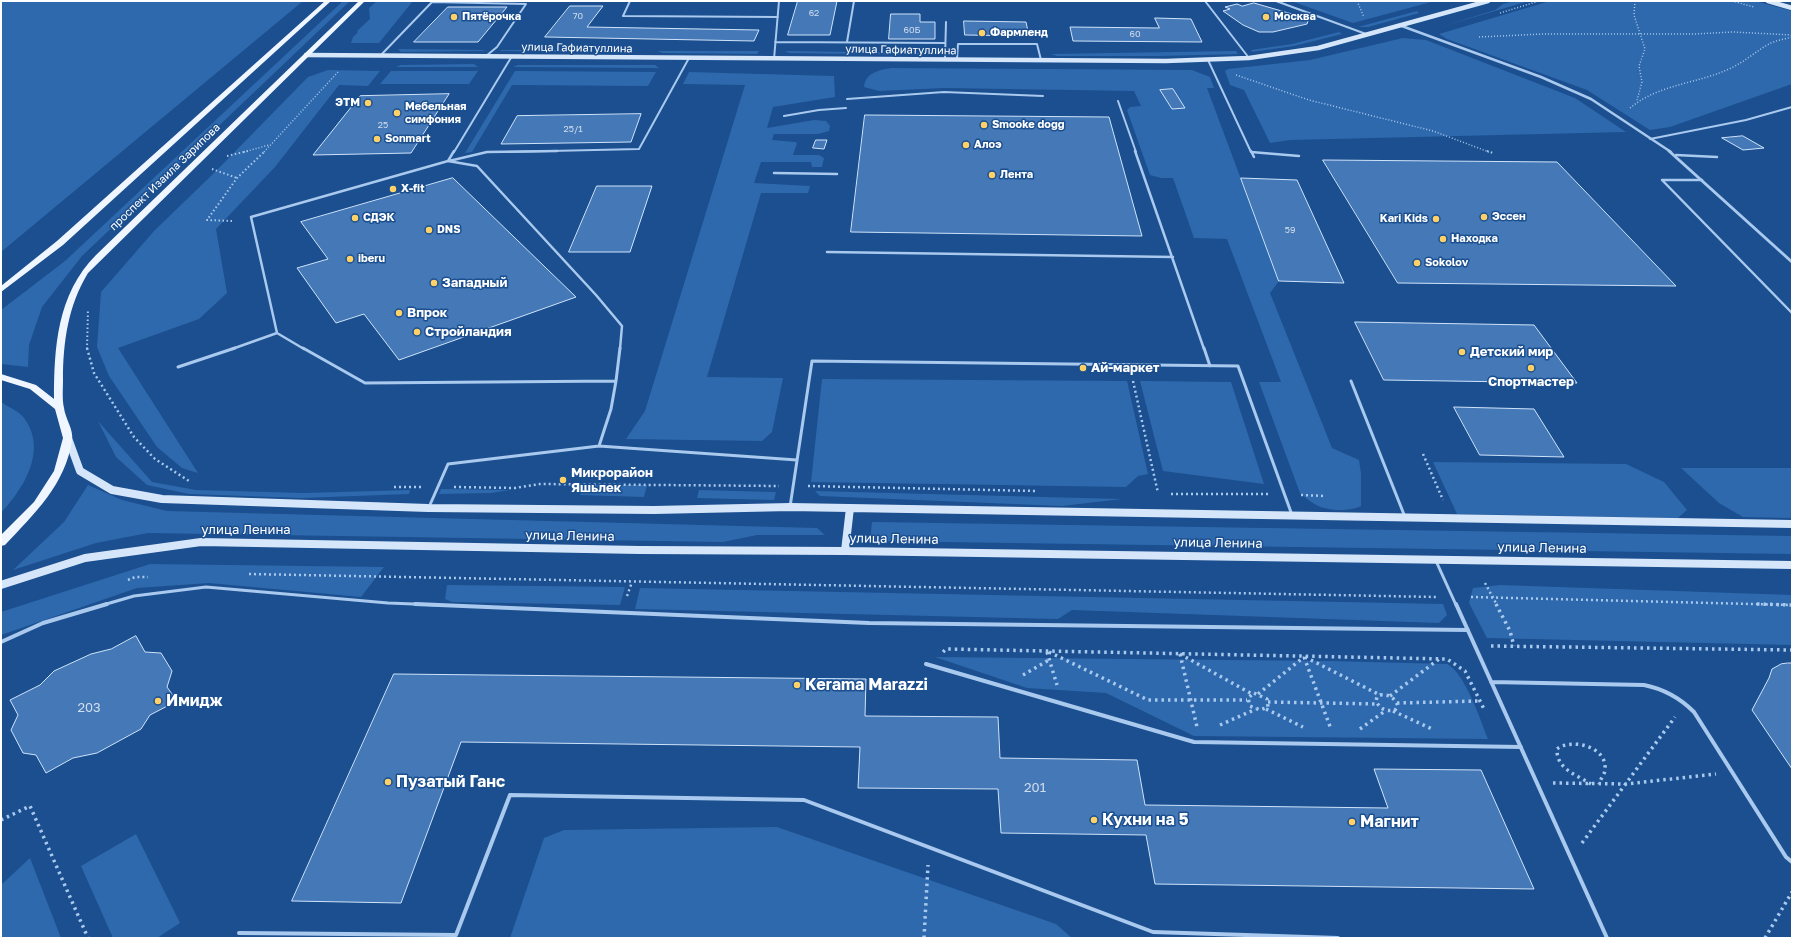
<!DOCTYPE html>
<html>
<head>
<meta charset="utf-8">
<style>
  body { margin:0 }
  #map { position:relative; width:1793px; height:939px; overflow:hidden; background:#1b4f8f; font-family:"Golos Text",sans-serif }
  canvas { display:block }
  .frame { position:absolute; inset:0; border:2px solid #fff; pointer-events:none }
</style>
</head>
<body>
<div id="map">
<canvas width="1793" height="939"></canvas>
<div class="frame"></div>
</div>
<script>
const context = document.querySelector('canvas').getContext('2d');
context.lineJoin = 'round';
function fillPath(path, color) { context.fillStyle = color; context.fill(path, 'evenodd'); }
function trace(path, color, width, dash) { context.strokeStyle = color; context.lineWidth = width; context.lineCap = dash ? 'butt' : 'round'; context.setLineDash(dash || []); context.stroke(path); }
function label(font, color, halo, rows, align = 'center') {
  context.font = font + ' "Golos Text",sans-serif'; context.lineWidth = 3; context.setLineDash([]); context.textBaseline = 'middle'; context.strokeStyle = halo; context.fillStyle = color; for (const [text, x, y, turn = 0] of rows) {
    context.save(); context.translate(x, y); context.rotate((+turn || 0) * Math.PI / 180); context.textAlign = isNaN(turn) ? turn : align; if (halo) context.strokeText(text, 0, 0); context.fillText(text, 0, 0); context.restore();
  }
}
const green = new Path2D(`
  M1,1H303L1,252Z
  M343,1H350L82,256L42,307L29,345L28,367L1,364V310L65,261Z
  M377,1H413L379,43H351L353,37L358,32L357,31L370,19L369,8Z
  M1291,1H1435L1353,23Z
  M1515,1H1529L1437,28L1495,10L1503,4Z
  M1550,1H1755L1792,11V84L1670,127L1650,130L1587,90L1447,39L1439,34Z
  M1417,11L1419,13L1368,27H1358Z
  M1339,32L1342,34L1294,46L1252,52L1251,50L1292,44Z
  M1403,38L1426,40L1575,98L1626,132L1290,140L1270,143L1244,90L1230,85L1225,71L1228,69L1310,60Z
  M398,49L487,50L481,51L401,52Z
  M500,50H582L569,52L501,51Z
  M657,51H759L757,54L663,53Z
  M785,51L930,53L924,55L789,53Z
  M1236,51L1238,54L1159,56H1057L1051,54Z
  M474,64L478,67H396L401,65Z
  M518,65H655L659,68L513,67Z
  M891,68L1192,70L1210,77L1214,88H1207L1279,281L1270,293L1332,448L1359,460L1361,473V506C1352,511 1334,511 1324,508C1315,506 1306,498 1300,493L1259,382H1281L1227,239L1194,238L1173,178H1161L1150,175L1127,110L1130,107L1141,106L1134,91L944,88L879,91L864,87C865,73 879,70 891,68Z
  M328,70L380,71L368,86L339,85L275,167L216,229L227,293L199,319L118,348L198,473L182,468L157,447L109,376L97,347L101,292L154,231L214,173L308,77Z
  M391,71H478L469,84H380Z
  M515,71L656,72L648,86L512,85L472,152L465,153Z
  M689,72L834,76L835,97L773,107L767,128L814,120L826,121L830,126L829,131L818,134H774L772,140L795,142L797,143L793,155H819L824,158L822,167H812L811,162H761L754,183L810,186L808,193H761L707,377L783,378L772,432L762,441L626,439L645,411L745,85L683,84Z
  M822,379L1127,381L1148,474L1138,476L1126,487L811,482Z
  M1140,381L1231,382L1264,484L1163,471Z
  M1,402C8,407 19,411 24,418C48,450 24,488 1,513Z
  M98,421L152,482L196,490L303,493L410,490L409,494L302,498L189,494L147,485L116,457Z
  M1433,462L1626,464L1664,482L1687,510L1678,518L1457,514Z
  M1681,468H1792V518L1743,517L1719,503Z
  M88,485L122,500L167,511L817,528L825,535H757L723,542L148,533L96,543L13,570L64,522Z
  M584,485H647L644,497L580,495Z
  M441,489L510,490L491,493L439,494Z
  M699,490L776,492L774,500L697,498Z
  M815,491L1122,499L1062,506L820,496Z
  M872,522L1792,536V554L870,541Z
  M150,564L384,567L361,597L209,583L137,588L1,635V612Z
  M447,585L625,587L620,605L452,602L445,599Z
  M1500,585L1792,595V645L1487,638L1469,603L1473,588Z
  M640,588L1443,604L1447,615L1439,623L1072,610L1058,619L635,609Z
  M935,657L1330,661L1447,664C1465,673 1480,719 1488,739L1194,736L1106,693L1027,688Z
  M777,827L1056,924L1072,938H510L544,838L564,830Z
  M136,834L180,923L157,938H113L81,866Z
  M30,858L61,938H1V885Z`);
const building = new Path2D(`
  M798,1H837L830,35H788Z
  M1254,3L1292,14L1308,21L1307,24L1273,32H1259L1243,25L1223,11L1230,9L1225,7L1237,4L1242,6Z
  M570,6H603L587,27L759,30L754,41L545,37Z
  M448,7H507L478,42H414Z
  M891,14H920V22H935V39H889Z
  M1155,18L1191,19L1202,42L1073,41L1070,27L1159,28Z
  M964,21L1026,22L1029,36L965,35Z
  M1173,89L1185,108L1172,109L1160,90Z
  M449,94L411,153L313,155L360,96Z
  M641,114L631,142L501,144L517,116Z
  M865,115L1109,117L1142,236L851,232Z
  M1743,136L1764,148L1743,150L1722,138Z
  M816,140H827L824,149L813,148Z
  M1323,160L1557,162L1676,286L1398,283Z
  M453,178L576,297L399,360L364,314L336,323L297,268L328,259L301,222Z
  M1241,178L1297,180L1344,283L1279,281Z
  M597,186H652L630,252H569Z
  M1355,322L1534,325L1577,383L1384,380Z
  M1454,407L1534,409L1564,457L1480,455Z
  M136,636L145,652L161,653L172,671L167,687L177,701L150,715L141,729L97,753L73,758L46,773L36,755L23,753L11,730L18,715L10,700L40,685L54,671L91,654L111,649Z
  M1788,663H1792V769L1752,710L1769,678L1772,669L1781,664Z
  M394,674L866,679L865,716L998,717L1000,758L1137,760L1145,805L1388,808L1374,769L1481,770L1534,889L1155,884L1146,835L1001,833L998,789L858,788L860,747L461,742L401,903L292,901Z`);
const pathFar3 = new Path2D(`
  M1357,1L1364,17
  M1635,1L1634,15L1645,49L1639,66L1642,82L1637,100
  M1732,1L1754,7
  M1500,13L1539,1
  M1479,37L1543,34H1694L1733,32L1792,35
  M1236,75L1309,100L1433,131L1489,152
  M1630,108C1659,84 1696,84 1729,69C1745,62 1757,50 1771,43C1778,40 1785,39 1792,37
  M244,152L269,145
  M264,152L338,72`);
const pathFar2 = new Path2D(`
  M1487,151L1493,153
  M227,156L248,151
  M212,169L237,178
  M232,221L207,220L237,178L265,151
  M87,349L88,309`);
const pathFar1 = new Path2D(`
  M87,348L94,373L134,437L155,459L189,481
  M1133,381L1158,493
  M1423,454L1443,500
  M808,486L1036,491
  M394,487H421
  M454,487L515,488L540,484L779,486
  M1171,494H1268
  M1301,495L1326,496
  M249,574L1436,597
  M128,580L135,577H148
  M1485,583L1497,605
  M627,596L632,582
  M1471,597L1792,605`);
const path = new Path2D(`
  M1496,604L1510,631L1514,646
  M1757,604L1792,605
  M1491,646L1792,650
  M943,652L946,649L1447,659L1465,671L1484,709
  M1047,652L1057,685
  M1049,652L1148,700H1247
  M1180,654L1197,727
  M1180,654L1252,694
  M1304,657L1331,729
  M1305,657L1380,695
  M1023,675L1049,660
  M1254,693L1267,699L1268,707L1260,710L1250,706L1248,698Z
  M1258,694L1304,657
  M1380,695C1389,694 1395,698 1398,706L1395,710C1386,712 1380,709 1376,701L1377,697Z
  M1390,696L1439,659
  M1268,702L1377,704
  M1397,703L1480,701
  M1266,709L1303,727
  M1393,711L1432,729
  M1220,725L1256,709
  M1360,729L1385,711
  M1553,783L1626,784L1716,774
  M1591,784C1577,775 1556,769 1557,749C1571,738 1607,746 1605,769C1605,775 1600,779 1599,784
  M1,820L30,806L88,938
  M1582,843L1675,717
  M924,938L928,865
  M1765,938L1792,892`);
const laneFar3 = new Path2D(`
  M630,1L623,16L778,17
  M1205,1L1249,58
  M1276,1L1366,34
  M432,2L526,4L497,47L486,56
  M775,42L945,43
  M847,42L854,1
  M380,56L433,1
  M774,59L779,1
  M945,59L946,22
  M957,59L958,44H1037L1041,60
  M1208,60L1251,152
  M847,99L944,92L1043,96
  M1118,101L1136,152
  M784,116L819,110L846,108
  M1650,139L1746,120L1792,107
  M454,152L512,56
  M506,152L639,149L689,58`);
const laneFar2 = new Path2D(`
  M1135,151L1204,349
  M1251,151L1254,157
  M1251,152L1299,156
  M1676,155L1717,157
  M448,161L477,166L596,295L622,326L620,349
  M449,161L487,152L557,151
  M774,173L837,174
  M1702,180H1662L1792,313
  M827,252L1173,257
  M232,349L277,333
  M304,349L277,333L251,217L448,161L454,151`);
const laneFar1 = new Path2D(`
  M303,348L365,383L616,381L611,409L599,446
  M1204,348L1210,366
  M178,367L235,348
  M616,381L620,348
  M1351,381L1405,517
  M429,507L448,464L599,446L797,460
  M790,507L812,361L1238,366L1292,515
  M1436,561L1456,605
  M103,605L134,596L206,587L388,603L439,605`);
const lane = new Path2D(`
  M415,604L869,623L1468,630
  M1456,604L1607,938
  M1,642L43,623L107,604
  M926,664L1194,742L1521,747
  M1491,682L1644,685C1664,689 1680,698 1694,712L1786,857L1792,862
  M239,933L456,935L510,795L804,800L1153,932L1338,938`);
const streetFar1 = new Path2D(`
  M1399,25L1541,77L1591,99L1671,152`);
const street = new Path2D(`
  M1669,151L1792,262`);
const secondaryFar1 = new Path2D(`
  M1768,1L1792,8
  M306,55L1166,61L1249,58L1318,48L1488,1`);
const secondary = new Path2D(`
  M68,438L80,471L112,490L162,499L428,508L654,510L790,507L1792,524
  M845,551L850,508
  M1,585L85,558L201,542L640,550L845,551L1792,565`);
const primary = new Path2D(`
  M325,1H331L63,245L1,292V286L57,241Z
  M359,1H365L88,273C68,306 63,342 63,380C63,389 62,399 64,408C65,418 74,430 72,440C66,484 34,514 5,545L1,546V535L34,502L54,471L63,438L55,409L30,389L1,380V374L36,385L54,399C54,348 57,294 96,255Z`);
const markers = [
  [454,17,4,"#ffd166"],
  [1266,17,4,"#ffd166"],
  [982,33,4,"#ffd166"],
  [368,103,4,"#ffd166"],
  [397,113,4,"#ffd166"],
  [984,125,4,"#ffd166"],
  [377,139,4,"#ffd166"],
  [966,145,4,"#ffd166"],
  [992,175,4,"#ffd166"],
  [393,189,4,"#ffd166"],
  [1484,217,4,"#ffd166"],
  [355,218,4,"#ffd166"],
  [1436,219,4,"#ffd166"],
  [429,230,4,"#ffd166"],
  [1443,239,4,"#ffd166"],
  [350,259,4,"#ffd166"],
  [1417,263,4,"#ffd166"],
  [434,283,4,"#ffd166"],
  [399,313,4,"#ffd166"],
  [417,332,4,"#ffd166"],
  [1462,352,4,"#ffd166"],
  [1083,368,4,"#ffd166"],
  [1531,368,4,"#ffd166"],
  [563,480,4,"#ffd166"],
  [797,685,4,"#ffd166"],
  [158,701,4,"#ffd166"],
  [388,782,4,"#ffd166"],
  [1094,820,4,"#ffd166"],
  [1352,822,4,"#ffd166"]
];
const farNumbernames = [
  ["62",814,13],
  ["70",578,16],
  ["60Б",912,30],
  ["60",1135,34],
  ["25",383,125],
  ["25/1",573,129],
  ["59",1290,230]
];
const farPoinames = [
  ["Пятёрочка",462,17],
  ["Москва",1274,17],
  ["Фармленд",990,33],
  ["ЭТМ",360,103,"right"],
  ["Мебельная",405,107],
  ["симфония",405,120],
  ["Smooke dogg",992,125],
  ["Sonmart",385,139],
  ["Алоэ",974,145],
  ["Лента",1000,175],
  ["X-fit",401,189],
  ["Эссен",1492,217],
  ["СДЭК",363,218],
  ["Kari Kids",1428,219,"right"],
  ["DNS",437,230],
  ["Находка",1451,239],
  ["iberu",358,259],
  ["Sokolov",1425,263]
];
const farStreetnames = [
  ["улица Гафиатуллина",577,48,1],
  ["улица Гафиатуллина",901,50,1],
  ["проспект Изаила Зарипова",165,177,-44]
];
const poiNames = [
  ["Западный",442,283],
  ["Впрок",407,313],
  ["Стройландия",425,332],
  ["Детский мир",1470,352],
  ["Ай-маркет",1091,368],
  ["Спортмастер",1531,382,"center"],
  ["Микрорайон",571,473],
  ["Яшьлек",571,488]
];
const streetNames = [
  ["улица Ленина",246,530],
  ["улица Ленина",570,536,1],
  ["улица Ленина",894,539,1],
  ["улица Ленина",1218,543,1],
  ["улица Ленина",1542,548,1]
];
const nearNumbernames = [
  ["203",89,708],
  ["201",1035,788]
];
const nearPoinames = [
  ["Kerama Marazzi",805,685],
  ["Имидж",166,701],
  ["Пузатый Ганс",396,782],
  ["Кухни на 5",1102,820],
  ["Магнит",1360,822]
];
fillPath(green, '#2e69ad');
fillPath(building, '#4478b7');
trace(building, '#cfe3fa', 1);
trace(pathFar3, '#a9c9ee', 1.5, [1, 2]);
trace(pathFar2, '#a9c9ee', 2, [1.5, 2.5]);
trace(pathFar1, '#a9c9ee', 2.5, [2, 3]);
trace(path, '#a9c9ee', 3.5, [2.5, 4]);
trace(laneFar3, '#a9c9ee', 2);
trace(laneFar2, '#a9c9ee', 2.5);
trace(laneFar1, '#a9c9ee', 3);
trace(lane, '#a9c9ee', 4);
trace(streetFar1, '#a9c9ee', 2.5);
trace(street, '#a9c9ee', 3);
trace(secondaryFar1, '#d6e6fa', 4.5);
trace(secondary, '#d6e6fa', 8);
fillPath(primary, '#f0f6ff');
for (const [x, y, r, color] of markers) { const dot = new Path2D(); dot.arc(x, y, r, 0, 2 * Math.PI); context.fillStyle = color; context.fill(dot); trace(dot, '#1b4f8f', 1.5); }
label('9px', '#d0dded', null, farNumbernames);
label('bold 11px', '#fff', '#1b4f8f', farPoinames, 'left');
label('11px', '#fff', '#1b4f8f', farStreetnames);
label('bold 13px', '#fff', '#1b4f8f', poiNames, 'left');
label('13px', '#fff', '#1b4f8f', streetNames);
label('13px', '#d0dded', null, nearNumbernames);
label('bold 16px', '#fff', '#1b4f8f', nearPoinames, 'left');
</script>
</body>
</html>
